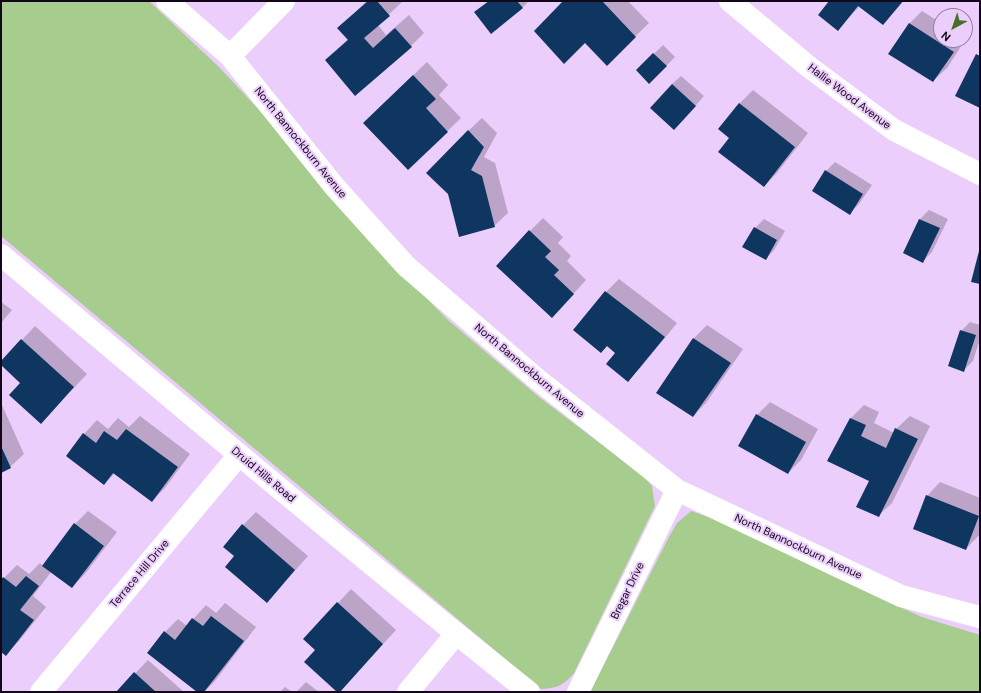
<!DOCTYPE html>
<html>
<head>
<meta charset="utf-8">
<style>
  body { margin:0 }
  #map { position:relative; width:981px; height:693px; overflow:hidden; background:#ebcefb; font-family:"DM Sans",sans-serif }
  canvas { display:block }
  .frame { position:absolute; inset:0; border:2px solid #120618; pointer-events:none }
  .north { position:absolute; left:933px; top:8px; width:40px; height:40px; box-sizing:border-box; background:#ebcefb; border:1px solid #947ea0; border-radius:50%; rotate:220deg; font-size:11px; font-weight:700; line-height:16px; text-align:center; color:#120618 }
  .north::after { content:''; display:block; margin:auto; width:14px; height:18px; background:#476e28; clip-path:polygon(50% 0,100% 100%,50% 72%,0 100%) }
</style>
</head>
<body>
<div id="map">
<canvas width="981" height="693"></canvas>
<div class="frame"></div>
<div class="north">N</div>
</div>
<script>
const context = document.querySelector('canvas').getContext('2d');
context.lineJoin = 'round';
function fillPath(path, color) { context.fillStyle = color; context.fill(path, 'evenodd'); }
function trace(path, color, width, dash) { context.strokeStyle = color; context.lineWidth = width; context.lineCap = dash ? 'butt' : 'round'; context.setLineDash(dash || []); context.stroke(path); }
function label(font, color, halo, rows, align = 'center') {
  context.font = font + ' "DM Sans",sans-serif'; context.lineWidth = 4; context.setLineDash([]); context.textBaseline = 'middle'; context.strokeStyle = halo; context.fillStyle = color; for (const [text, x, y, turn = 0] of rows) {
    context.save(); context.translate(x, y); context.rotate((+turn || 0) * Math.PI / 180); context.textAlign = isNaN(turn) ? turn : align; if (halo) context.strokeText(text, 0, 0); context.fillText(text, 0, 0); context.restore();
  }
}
const green = new Path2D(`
  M1,1H149L219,67L275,127L390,261L448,320L539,397L642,475L652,486L655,506L574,673C564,685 558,688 541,689L1,236Z
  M691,511L718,520L830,575L922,617L980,635V692H590L669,537L677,523Z`);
const shadow = new Path2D(`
  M367,1L402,2L378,25L386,35L409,15L424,33L411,46L355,95L326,60L348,39L339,28Z
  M488,1H529L522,8L476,12Z
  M565,1H628L649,23L607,64Z
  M831,1H904L883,24L860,6L838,29Z
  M922,11L941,23V40H965L947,68L933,81L909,24Z
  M663,45L675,57L649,83L637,70Z
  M427,62L448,85L439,95L461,118L408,169L377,110Z
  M681,76L704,96L683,120L672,84Z
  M753,90L808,133L777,173L764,186L730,138L719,129L740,103Z
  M482,118L497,133L484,157L495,163L508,213L494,226L460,235L468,131Z
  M835,162L872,185L859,204L850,213L814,190L826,171Z
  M929,210L948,219L932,252L923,261L905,253L920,219Z
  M543,218L563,237L558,243L571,256L567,261L586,280L565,303L530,231Z
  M764,219L785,231L774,250L766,259L755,228Z
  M619,279L677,323L641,367L628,380L617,353L606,292Z
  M1,302L12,310L1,323Z
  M970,322L980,325V339L973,361L964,370L961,331Z
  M707,325L743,349L706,403L693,416L657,392L694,338Z
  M35,326L87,374L41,423L22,382L1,364V362Z
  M770,402L818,429L801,460L788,473L757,415Z
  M1,403L24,454L10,467L1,472Z
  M864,405L879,412L874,423L894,433L896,429L910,416L930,426L892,503L878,516L870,481L829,461L851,418Z
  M140,416L190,454L165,488L152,501L115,473L104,484L84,434L97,420L108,429L118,418L129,427Z
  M940,482L980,498V534L966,549L927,496Z
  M88,511L117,532L85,574L72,587L51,572L33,596L46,607L19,641L6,654L1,651V581L17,565L29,574L40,563L43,566L75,524Z
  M256,512L308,556L267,602L235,556L243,525Z
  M351,589L396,630L339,692L316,649L305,639Z
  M225,603L256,627L215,681L204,692H199L165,632L178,619L187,626L206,605L216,613Z
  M148,660L184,692H117Z
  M306,682L319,692H296Z
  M285,687L292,692H280Z`);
const building = new Path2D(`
  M368,1H377L390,16L364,38L373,48L395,28L412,47L355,96L325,60L348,40L337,28Z
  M489,1H517L523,8L491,34L474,12Z
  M563,1H604L603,2L636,37L607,66L585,43L564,64L534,31Z
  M829,1H903L883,25L858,6L838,31L818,15Z
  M909,23L954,52L933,82L888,54Z
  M653,53L667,66L649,84L636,70Z
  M976,54L980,56V108L955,96Z
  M413,75L436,99L426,108L448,132L408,170L363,123Z
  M672,84L696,106L674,130L650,108Z
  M739,103L795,147L764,187L718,152L729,138L718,129Z
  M468,130L484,147L471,170L482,176L495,227L459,237L448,194L426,173Z
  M825,170L863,194L850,215L812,191Z
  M919,219L940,228L923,263L903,253Z
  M754,227L777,240L766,260L742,247Z
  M529,230L551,251L545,257L559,270L554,275L574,294L552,318L496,266Z
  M979,251H980V284L971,282Z
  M605,291L665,337L628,382L606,364L615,353L607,346L601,353L573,330Z
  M960,330L976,335L964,372L948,366Z
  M693,338L731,363L693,417L656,393Z
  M21,339L74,387L41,424L9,395L20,383L1,365V361Z
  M756,414L806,442L788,474L738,446Z
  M850,418L866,425L861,436L886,448L895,428L918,439L879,517L856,507L869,481L827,461Z
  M126,429L178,467L152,502L113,473L104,485L66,456L83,433L96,443L104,431L117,440Z
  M1,446L11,468L1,473Z
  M926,495L979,516L966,550L913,529Z
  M74,523L104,546L72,588L42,566Z
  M242,524L295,570L267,603L225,567L234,556L223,547Z
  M26,576L39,586L20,610L34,620L6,656L1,652V580L3,577L16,587Z
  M337,602L383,644L340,692H337L304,662L315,650L303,639Z
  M211,616L244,641L204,692H197L147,653L164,631L175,640L192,618L203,626Z
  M134,672L156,692H116Z`);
const minor = new Path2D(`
  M167,1L230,56L334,186L406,266L537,379L677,490L901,596L980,617
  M730,1L809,67L894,130L980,174
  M230,56L284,1
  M41,692L239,455
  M408,692L456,634
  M578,692L677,490`);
const tertiary = new Path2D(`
  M1,255C176,402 350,549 529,692`);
const streetNames = [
  ["Hallie Wood Avenue",849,97,37],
  ["North Bannockburn Avenue",300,143,51],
  ["North Bannockburn Avenue",529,371,40],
  ["Druid Hills Road",263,475,40],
  ["North Bannockburn Avenue",798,547,25],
  ["Terrace Hill Drive",140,574,-50],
  ["Bregar Drive",628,591,-64]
];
fillPath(green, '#a6cd8d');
fillPath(shadow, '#0003');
fillPath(building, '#0f3660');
trace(minor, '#fff', 22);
trace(tertiary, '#fff', 22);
label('11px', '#120618', '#ebcefb', streetNames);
</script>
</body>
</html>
